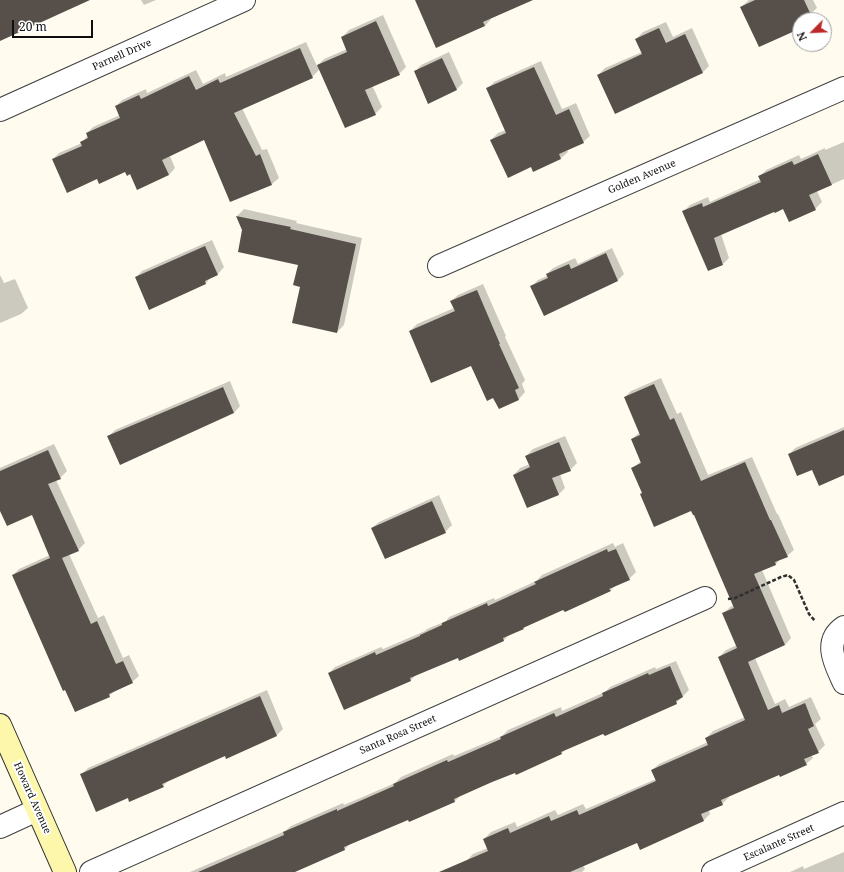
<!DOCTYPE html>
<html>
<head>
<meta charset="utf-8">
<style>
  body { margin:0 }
  #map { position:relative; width:844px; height:872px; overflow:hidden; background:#fffcef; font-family:"Noto Serif",serif }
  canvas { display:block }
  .north { position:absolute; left:792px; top:12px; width:40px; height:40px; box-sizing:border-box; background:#fff; border:1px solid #9f9f9f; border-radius:50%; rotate:246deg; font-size:11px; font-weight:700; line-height:16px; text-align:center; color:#0e0e0e }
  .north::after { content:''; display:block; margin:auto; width:14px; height:18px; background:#bb292b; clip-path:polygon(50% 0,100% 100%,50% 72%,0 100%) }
  .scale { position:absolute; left:12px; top:20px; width:81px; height:18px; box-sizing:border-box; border:2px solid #0e0e0e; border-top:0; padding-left:5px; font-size:12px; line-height:14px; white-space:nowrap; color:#0e0e0e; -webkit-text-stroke:3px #fff; paint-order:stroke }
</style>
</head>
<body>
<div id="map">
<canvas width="844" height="872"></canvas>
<div class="north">N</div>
<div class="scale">20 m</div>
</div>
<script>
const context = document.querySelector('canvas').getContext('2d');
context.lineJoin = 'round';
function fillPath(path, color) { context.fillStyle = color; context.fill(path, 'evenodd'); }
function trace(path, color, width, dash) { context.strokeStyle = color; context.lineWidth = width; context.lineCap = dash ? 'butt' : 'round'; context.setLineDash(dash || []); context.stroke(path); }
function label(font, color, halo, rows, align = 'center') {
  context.font = font + ' "Noto Serif",serif'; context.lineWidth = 4; context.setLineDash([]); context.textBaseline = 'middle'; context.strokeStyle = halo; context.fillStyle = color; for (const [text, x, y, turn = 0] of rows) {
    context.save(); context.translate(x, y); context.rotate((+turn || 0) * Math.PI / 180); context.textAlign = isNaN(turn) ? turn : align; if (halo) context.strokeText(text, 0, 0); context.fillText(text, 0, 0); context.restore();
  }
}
const shadow = new Path2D(`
  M141,0H156L144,5Z
  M416,0H512L491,17V19L485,26Z
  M749,0H813L817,8L810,14L802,19V20H800V25L796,29L759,46L741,7Z
  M383,15L406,67L399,74L372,85L382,107L375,114L320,69L312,77L242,108L262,150L267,149L279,178L272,184L231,201L204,139L170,156L175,168L169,175L130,173L126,170L97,178L53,159L59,153L82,143L88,135L87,133L93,127L120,115L116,106L122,100L146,89L147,93L196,70L203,84L225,73L226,77L306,42L317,66L324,59L347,49L342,37L349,30Z
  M666,22L673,37L692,28L709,66L703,72L598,75L605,68L642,52L636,39L643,32Z
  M449,52L463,83L456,90L415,72L421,65Z
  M541,61L562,109L576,103L590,136L583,142L567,150L568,152L561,158L533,171L531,166L491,140L498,133L506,130L487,89L494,82Z
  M844,142V179L817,191L822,202L815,209L783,208L775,210L721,234L729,258L723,264L683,212L690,205L708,197L710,202L761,179L760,176L766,170L799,155L801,159L825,148V150Z
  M244,209L297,221L296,223L362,238L344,325L337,332L301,286L299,264L243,230L237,216Z
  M212,240L224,267L218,274L212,276L206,283L136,277L142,271Z
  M612,248L624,274L618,280L544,315L531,287L538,280L547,276V274L553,268L575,258L578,264Z
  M0,275L4,283L15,279L28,308L21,314L0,323Z
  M483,284L506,336L505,337L525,380L522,384L525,392L519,399L499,407L471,365L410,331L417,324L454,308L451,301L458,295Z
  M661,378L677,414L681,412L708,475L752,457L777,514H778L794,550L787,556L780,559L776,564L762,570L791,638L785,645L755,658L775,704L785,699L789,707L811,697L821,719L815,724L825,745L818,752L811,755L813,758L806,764L780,774L728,796L729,797L722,804L709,810L710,814L704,820L666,838L638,841L583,865L585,869L582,872H441L466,861L473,854L488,848L484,839L491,832L515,822L517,827L555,810L558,815L583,804L586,809L656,779L652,770L659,764L708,742L706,738L713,731L745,717L719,657L726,650L737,645L723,614L730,607L734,605L695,513L692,510L643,492L633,468L641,461L632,439L640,432L625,397L631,391Z
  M230,381L240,406L234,413L108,437L115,430Z
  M844,427V472L812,469L789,455L795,448Z
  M565,436L577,463L570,470L560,474L565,488L559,494L527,507L514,475L520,468L530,464L526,456L533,449Z
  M54,444L67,471L60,478L56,480L85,543L78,550L69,554L98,618L104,615L123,658L129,655L139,676L132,682L116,690L109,696L66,688L13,575L19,569L50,555L32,513L0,508V468Z
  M439,495L452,525L445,532L372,528L379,522Z
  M613,543L615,547L623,543L636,572L629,579L616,585L610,591L564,608L526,625L523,628L510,634L504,640L458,657L416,675L411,680L345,709L329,673L335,667L381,647L383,649L425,631L427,629L446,621L449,617L494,598L495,600L536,581L542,575Z
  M676,661L689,690L676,703L604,732L566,749L562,753L516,773V772L461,795L455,801L410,821L409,818L351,843L344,850L287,872H190L285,831L291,826L343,803L344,805L395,783L401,777L453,754L454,756L502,736L508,730L561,707L562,711L605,692L610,687L655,667L656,669Z
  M267,690L283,729L277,735L226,757L225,755L170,779L163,786L130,801L128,797L81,775L88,768Z
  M844,852V872H790L803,866L804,869Z`);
const building = new Path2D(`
  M0,0H90L0,41Z
  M415,0H533L483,22L485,26L436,48Z
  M755,0H804L811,15L794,23L797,30L759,47L740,7Z
  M376,21L400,75L365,90L376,115L345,128L317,65L347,52L341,37Z
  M659,28L666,43L685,34L703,73L615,114L597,75L642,54L635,39Z
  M300,48L313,78L234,113L256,156L260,154L272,185L230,202L204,140L162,160L169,175L137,190L130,174L127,176L125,172L99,184L97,179L67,193L52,159L82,146L80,142L88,138L86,133L120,118L115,106L139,95L141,99L189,76L196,90L218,79L220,83Z
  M442,58L457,90L428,104L414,71Z
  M534,67L556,115L569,109L584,143L559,154L561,159L533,172L531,167L508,178L490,140L506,133L486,88Z
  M818,154L832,185L809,195L816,210L789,222L783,209L775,213L774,212L714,238L723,265L708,271L682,211L702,203L703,207L761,182L758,176L792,161L794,165Z
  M236,216L291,227L290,229L356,244L337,333L292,323L300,287L293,285L298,265L238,252L242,230Z
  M205,246L218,275L205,281L206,284L149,310L135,277Z
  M606,253L618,281L544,316L530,286L548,278L546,274L569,264L571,269Z
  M477,290L500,344H499L519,388L515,390L519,400L499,409L493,398L487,401L471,366L431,383L409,331L455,311L450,301Z
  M654,384L670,420L674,418L701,481L745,462L770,520H771L788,557L775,562L776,565L754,574L785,645L748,662L768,710L779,705L782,713L805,703L814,726L808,729L819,753L804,759L807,765L780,777L779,775L721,800L723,805L701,814L704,821L640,850L637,843L570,872H439L488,851L483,839L508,828L510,833L549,816L551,821L577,810L579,815L656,781L651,770L708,745L705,738L745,720L718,657L737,648L722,613L734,608L694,515H693L691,511L654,527L640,494L642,493L631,468L641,463L631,439L640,435L624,397Z
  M223,387L234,413L120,465L107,436Z
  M844,430V475L819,486L812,470L797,476L788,454Z
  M559,442L571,471L552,478L559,495L527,508L513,475L530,467L525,456Z
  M48,450L61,479L48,484L79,551L62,558L91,624L97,621L116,664L123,661L133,683L109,694L110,697L75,712L65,690L63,691L12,575L50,558L32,515L7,526L0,511V471Z
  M432,501L446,533L385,559L371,528Z
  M607,549L608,552L616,549L630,580L609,589L611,591L565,612L563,610L523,628L524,629L503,638L504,641L459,661L458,658L410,678L411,681L344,710L328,673L375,652L376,655L420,636V635L442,625V623L487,603L488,606L536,584L534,582Z
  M670,666L683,697L676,701L677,704L605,736L603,734L561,752L562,754L516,775L515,773L492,782L454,799L455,802L409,822L408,820L344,847L345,850L295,872H198L284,835L283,832L337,809V811L394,786L393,784L447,760L448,762L501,739L500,737L554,713L556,717L603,696L602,693L648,673L649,675Z
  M260,696L277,736L226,759L225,756L162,784L164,787L129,802L128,798L96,812L80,774Z`);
const path = new Path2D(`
  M728,599L735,598L781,577L788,575L794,580L809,614L815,621`);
const street = new Path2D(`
  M0,110L244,0
  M439,266L844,88
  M844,627C822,642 836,665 844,683
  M0,827L37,810
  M91,872L705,598
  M713,872L844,813`);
const secondary = new Path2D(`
  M0,725L65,872`);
const streetNames = [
  ["Parnell Drive",122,55,-24],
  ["Golden Avenue",642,177,-23],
  ["Santa Rosa Street",398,735,-24],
  ["Howard Avenue",32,798,66],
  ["Escalante Street",779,843,-24]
];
fillPath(shadow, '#0003');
fillPath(building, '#564f4a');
trace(street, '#414141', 24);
trace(secondary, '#303030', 24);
trace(path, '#303030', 2.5, [4, 2]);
trace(street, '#fff', 22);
trace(secondary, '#fdf7ac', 22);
label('10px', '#0e0e0e', '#fff', streetNames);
</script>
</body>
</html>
